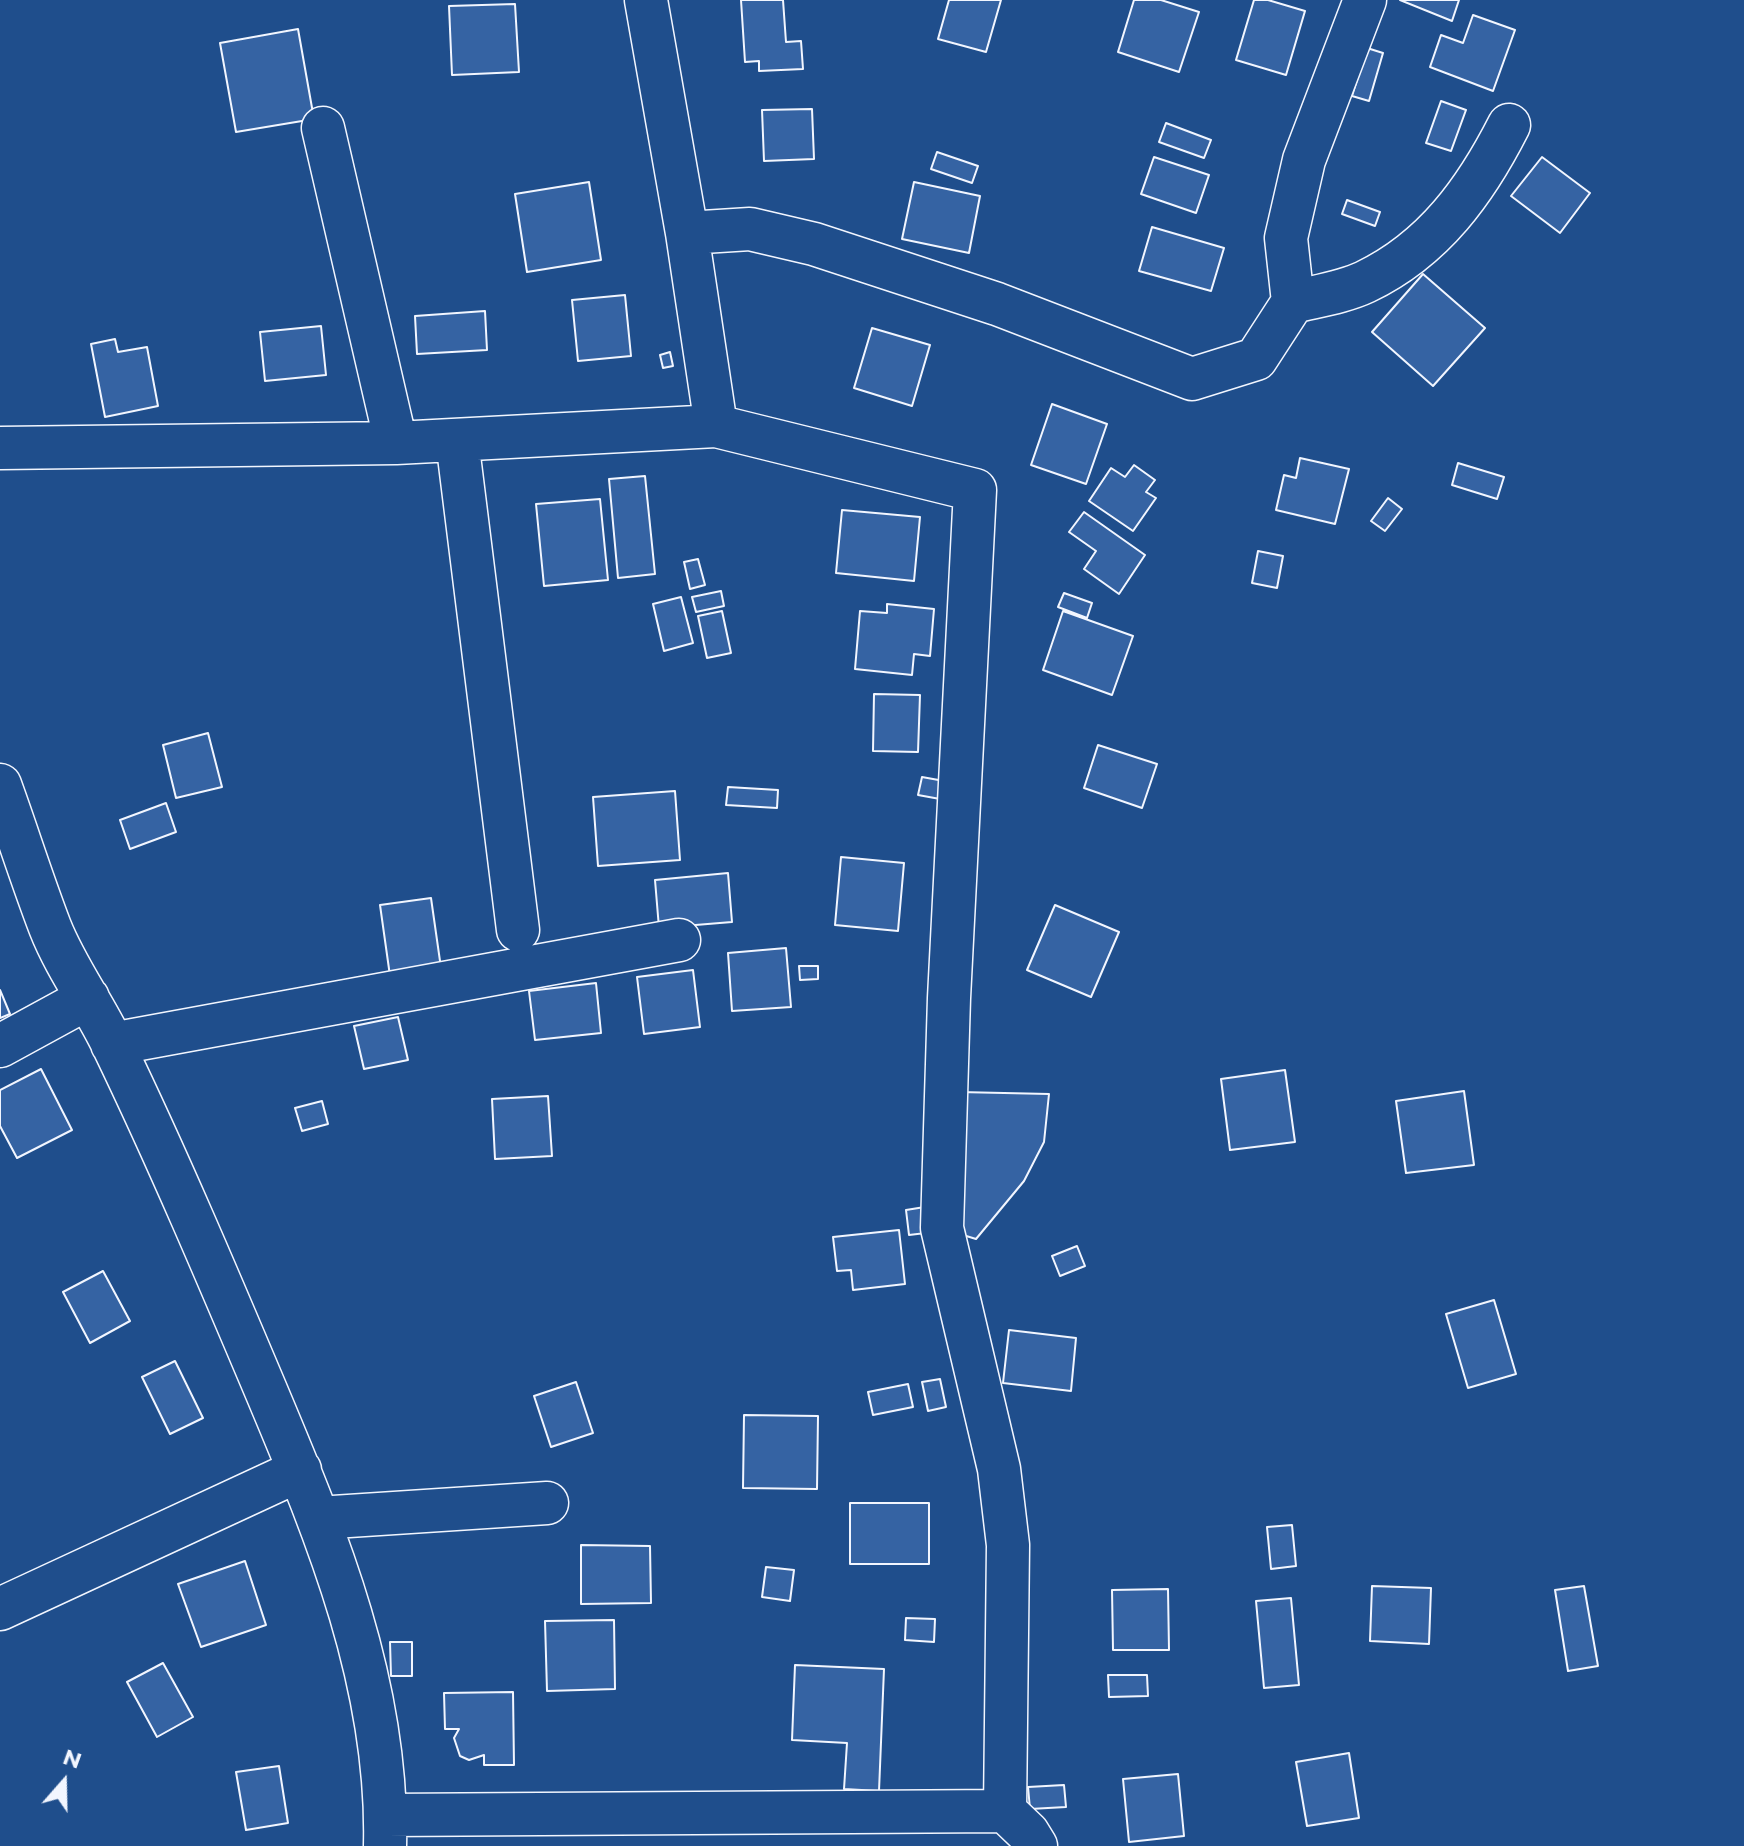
<!DOCTYPE html>
<html>
<head>
<meta charset="utf-8">
<style>
  body { margin:0 }
  #map { position:relative; width:1744px; height:1846px; overflow:hidden; background:#1f4e8c; font-family:Montserrat,sans-serif }
  canvas { display:block }
  .north { position:absolute; left:24px; top:1742px; width:80px; height:80px; -webkit-text-stroke:6px #1f4e8c; paint-order:stroke; rotate:20deg; font-size:22px; font-weight:700; line-height:32px; text-align:center; color:#f2f6ff }
  .north::after { content:''; display:block; margin:auto; width:28px; height:36px; background:#f2f6ff; clip-path:polygon(50% 0,100% 100%,50% 72%,0 100%) }
</style>
</head>
<body>
<div id="map">
<canvas width="1744" height="1846"></canvas>
<div class="north">N</div>
</div>
<script>
const context = document.querySelector('canvas').getContext('2d');
context.lineJoin = 'round';
function fillPath(path, color) { context.fillStyle = color; context.fill(path, 'evenodd'); }
function trace(path, color, width, dash) { context.strokeStyle = color; context.lineWidth = width; context.lineCap = dash ? 'butt' : 'round'; context.setLineDash(dash || []); context.stroke(path); }
const building = new Path2D(`
  M741,0H783L786,42L801,41L803,69L759,71V61L745,62Z
  M949,0H1001L986,52L938,39Z
  M1134,0H1161L1199,12L1179,72L1118,52Z
  M1254,0H1268L1305,11L1286,75L1236,60Z
  M1400,0H1459L1452,21Z
  M515,4L519,72L452,75L449,6Z
  M1473,15L1515,30L1493,91L1430,67L1441,35L1463,43Z
  M298,29L314,119L236,132L220,43Z
  M1367,48L1383,53L1369,101L1352,96Z
  M1441,101L1466,110L1451,151L1426,143Z
  M812,109L814,159L764,161L762,110Z
  M1166,123L1211,140L1204,158L1159,142Z
  M937,152L978,166L972,183L931,169Z
  M1154,157L1209,175L1196,213L1141,194Z
  M1542,157L1590,193L1560,233L1511,196Z
  M589,182L601,260L527,272L515,194Z
  M914,182L980,196L969,253L902,239Z
  M1347,200L1380,212L1375,226L1342,214Z
  M1152,227L1224,248L1211,291L1139,271Z
  M1423,274L1485,328L1433,386L1372,332Z
  M625,295L631,356L578,361L572,300Z
  M485,311L487,350L417,354L415,316Z
  M321,326L326,375L265,381L260,332Z
  M872,328L930,345L912,406L854,388Z
  M115,339L118,352L147,347L158,406L105,417L91,344Z
  M670,352L673,366L663,368L660,355Z
  M1052,404L1107,424L1086,484L1031,465Z
  M1300,458L1349,469L1335,524L1276,510L1284,475L1296,478Z
  M1458,463L1504,477L1497,499L1452,485Z
  M1134,465L1155,480L1146,492L1156,498L1133,531L1089,501L1111,468L1125,477Z
  M645,476L655,574L618,578L609,479Z
  M1388,498L1402,509L1385,531L1371,521Z
  M600,499L608,580L544,586L536,504Z
  M842,510L920,517L914,581L836,573Z
  M1084,512L1145,555L1119,594L1084,569L1096,551L1069,532Z
  M1258,551L1283,556L1277,588L1252,583Z
  M698,559L705,585L690,589L684,562Z
  M721,591L724,606L696,612L692,597Z
  M1064,593L1092,603L1087,618L1058,607Z
  M681,597L693,643L664,651L653,604Z
  M887,604L934,609L930,656L914,654L912,675L855,669L860,611L887,613Z
  M722,611L731,653L707,658L698,616Z
  M1063,611L1133,636L1112,695L1043,670Z
  M874,694L920,695L918,752L873,751Z
  M208,733L222,787L176,798L163,745Z
  M1098,745L1157,764L1142,808L1084,788Z
  M922,777L944,781L940,799L918,795Z
  M728,787L778,790L777,808L726,805Z
  M675,791L680,860L598,866L593,797Z
  M166,803L176,832L130,849L120,820Z
  M841,857L904,863L898,931L835,925Z
  M728,873L732,922L659,928L655,880Z
  M431,898L441,968L390,976L380,905Z
  M1055,905L1119,932L1091,997L1027,970Z
  M786,948L791,1007L732,1011L728,953Z
  M799,966H818V979L800,980Z
  M693,970L700,1027L644,1034L637,977Z
  M596,983L601,1033L535,1040L529,991Z
  M0,990L10,1014L0,1018Z
  M398,1017L408,1060L364,1069L354,1026Z
  M41,1069L72,1130L17,1158L0,1126V1090Z
  M1285,1070L1295,1142L1230,1150L1221,1079Z
  M1464,1091L1474,1165L1406,1173L1396,1101Z
  M959,1092L1049,1094L1044,1142L1024,1181L976,1239L950,1231Z
  M548,1096L552,1156L495,1159L492,1099Z
  M322,1101L328,1124L302,1131L295,1108Z
  M931,1206L934,1232L909,1235L906,1210Z
  M899,1230L905,1284L853,1290L851,1270L837,1271L833,1237Z
  M1077,1246L1085,1266L1060,1276L1052,1256Z
  M103,1271L130,1321L90,1343L63,1292Z
  M1494,1300L1516,1374L1468,1388L1446,1314Z
  M1009,1330L1076,1338L1071,1391L1003,1383Z
  M175,1361L203,1418L170,1434L142,1377Z
  M940,1379L946,1407L928,1411L922,1382Z
  M576,1382L593,1433L551,1447L534,1396Z
  M908,1384L913,1407L873,1415L868,1392Z
  M744,1415L818,1416L817,1489L743,1488Z
  M850,1503H929V1564H850Z
  M1292,1525L1296,1566L1271,1569L1267,1527Z
  M581,1545L650,1546L651,1603L581,1604Z
  M245,1561L266,1625L201,1647L178,1584Z
  M766,1567L794,1570L790,1601L762,1597Z
  M1372,1586L1431,1588L1429,1644L1370,1641Z
  M1584,1586L1598,1666L1568,1671L1555,1590Z
  M1168,1589L1169,1650H1113L1112,1590Z
  M1291,1598L1299,1685L1264,1688L1256,1601Z
  M906,1618L935,1619L934,1642L905,1640Z
  M614,1620L615,1689L547,1691L545,1621Z
  M390,1642H412V1676H391Z
  M163,1663L193,1717L157,1737L127,1682Z
  M795,1665L884,1669L879,1791L844,1789L847,1743L792,1740Z
  M1108,1675H1147L1148,1696L1109,1697Z
  M513,1692L514,1765H484V1755L469,1760L460,1756L454,1738L459,1729H445L444,1693Z
  M1349,1753L1359,1818L1307,1826L1296,1762Z
  M279,1766L288,1823L246,1830L236,1772Z
  M1178,1774L1184,1836L1129,1842L1123,1779Z
  M1064,1785L1066,1807L1030,1809L1028,1787Z`);
const minor = new Path2D(`
  M646,0L687,233L716,426
  M323,128L396,443
  M687,233L750,229L814,244L997,304L1192,379L1256,359L1293,302C1317,296 1344,292 1365,282C1434,249 1476,190 1509,125
  M1293,302L1286,238L1304,160L1365,0
  M457,440L518,930
  M0,448L396,443L716,426L975,490L949,998L942,1228L999,1469L1008,1545L1005,1811L1028,1833L1036,1846
  M0,785C17,832 32,880 50,927C66,968 94,1005 113,1045C168,1159 218,1277 267,1393C328,1538 389,1686 385,1846
  M112,1044L679,940
  M0,1046L88,998
  M318,1518L547,1503
  M0,1609L300,1470
  M386,1815L1005,1811`);
fillPath(building, '#3563a3');
trace(building, '#f2f6ff', 2);
trace(minor, '#f2f6ff', 45);
trace(minor, '#1f4e8c', 42);
</script>
</body>
</html>
